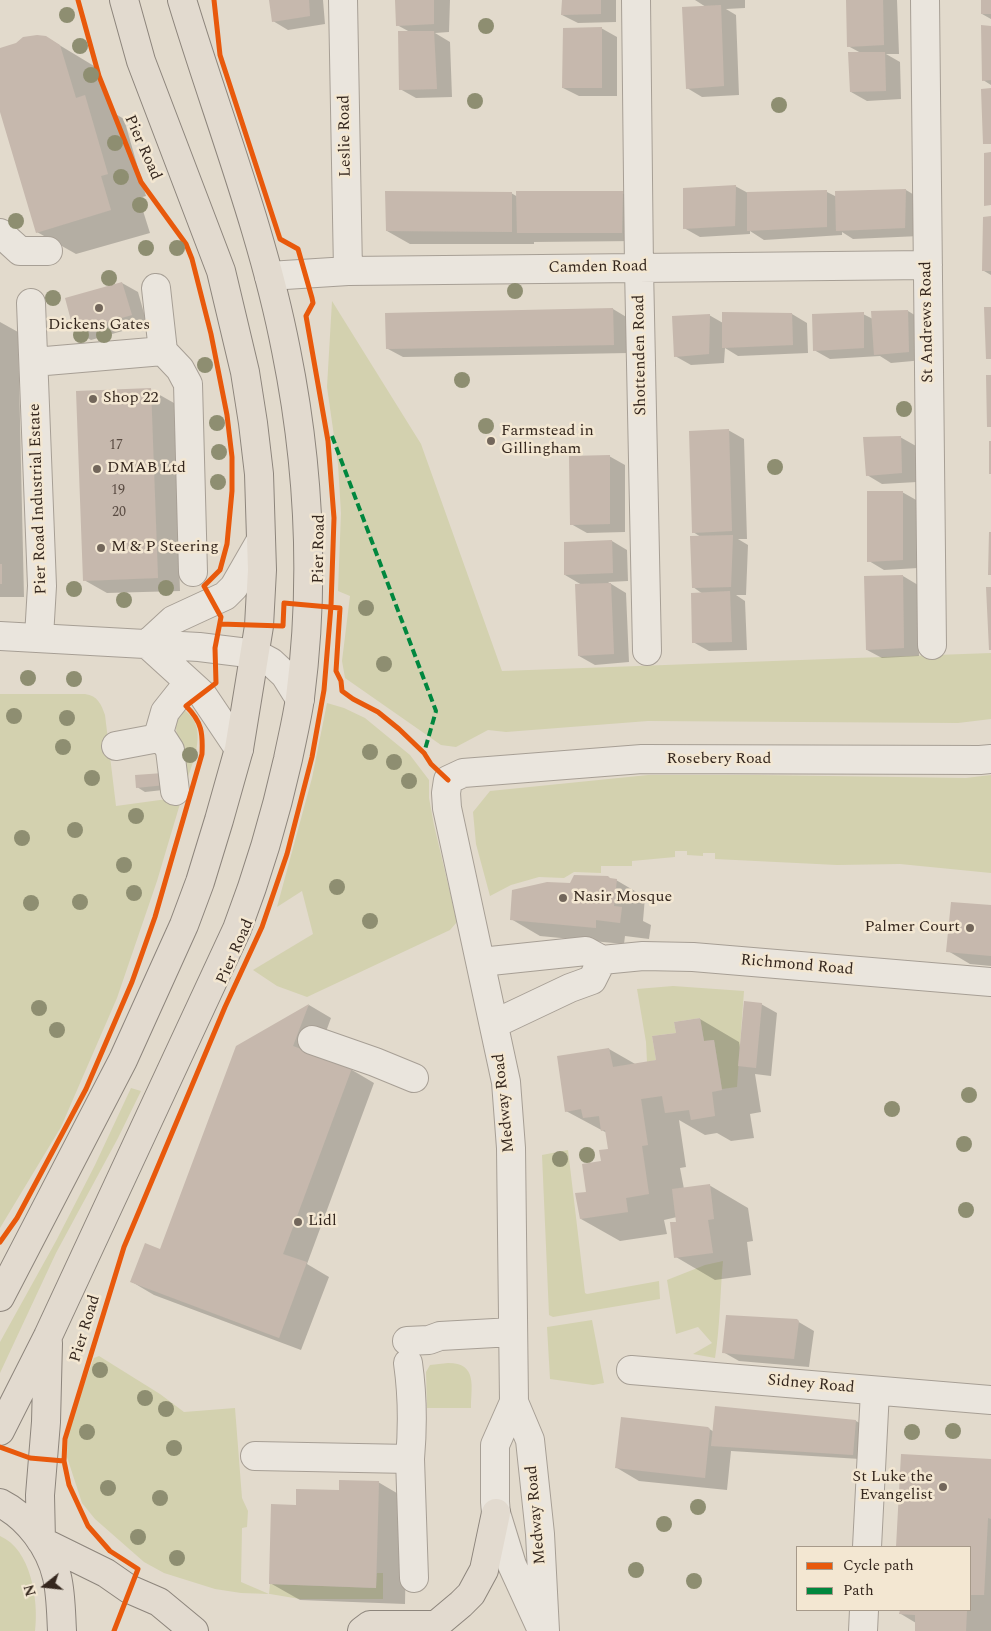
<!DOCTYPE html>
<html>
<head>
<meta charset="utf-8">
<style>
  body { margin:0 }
  #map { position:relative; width:991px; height:1631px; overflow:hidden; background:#e2dacc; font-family:Spectral,serif }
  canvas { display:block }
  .legend { position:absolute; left:796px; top:1546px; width:175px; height:65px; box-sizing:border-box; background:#f3e7d2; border:1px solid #a79a8a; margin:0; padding:6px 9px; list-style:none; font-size:15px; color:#35271e }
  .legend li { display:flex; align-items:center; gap:10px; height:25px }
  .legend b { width:25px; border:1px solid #a79a8a }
  .north { position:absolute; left:20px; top:1561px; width:50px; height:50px; -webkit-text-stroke:4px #f3e7d2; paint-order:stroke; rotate:254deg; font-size:14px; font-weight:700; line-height:20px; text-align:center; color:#35271e }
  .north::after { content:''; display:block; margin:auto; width:18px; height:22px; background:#35271e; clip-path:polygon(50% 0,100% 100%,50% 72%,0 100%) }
</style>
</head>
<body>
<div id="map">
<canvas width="991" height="1631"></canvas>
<ul class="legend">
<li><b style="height:6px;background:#e8590c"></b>Cycle path</li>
<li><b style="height:6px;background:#00873e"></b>Path</li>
</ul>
<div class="north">N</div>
</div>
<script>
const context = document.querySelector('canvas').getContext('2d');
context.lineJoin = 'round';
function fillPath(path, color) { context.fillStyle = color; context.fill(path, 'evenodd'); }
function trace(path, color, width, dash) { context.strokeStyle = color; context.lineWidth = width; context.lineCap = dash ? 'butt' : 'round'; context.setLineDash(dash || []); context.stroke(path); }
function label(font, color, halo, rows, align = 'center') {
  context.font = font + ' Spectral,serif'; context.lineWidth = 5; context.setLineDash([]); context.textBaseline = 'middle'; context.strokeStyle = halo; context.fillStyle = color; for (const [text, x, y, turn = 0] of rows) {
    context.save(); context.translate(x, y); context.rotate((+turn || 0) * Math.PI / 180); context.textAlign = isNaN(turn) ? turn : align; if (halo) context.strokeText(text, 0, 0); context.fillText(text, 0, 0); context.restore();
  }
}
const green = new Path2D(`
  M332,301L421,444L502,671L991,653V719L958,723L648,721L506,732L488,730L456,747L441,745L345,678L342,661L350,596L338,591L341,513L338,464L327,387Z
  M0,694H85C98,696 101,704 105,715L116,806L182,797L157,881L117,998L61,1127L0,1228Z
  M327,703L344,708L365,718L410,755L429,780V798L434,825L457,922L450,930L307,997L277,986L253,970L313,934L302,891L277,907L312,778Z
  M181,708C211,725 193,761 185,786H183L175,720Z
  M648,775H758L966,778L991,775V873L900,864L837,865L715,859V853H703V856L687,855V851H675V857L632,861V866H601V873L574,872L564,878L539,877L511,885L490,896L476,844L473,812L490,791Z
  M673,986L744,991L737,1087L722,1089L714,1040L704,1041L700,1018L674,1022L676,1033L652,1036L656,1060L647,1062L646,1042L637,989Z
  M131,1088L141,1091L118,1138L56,1253L0,1373V1342L56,1241L95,1165Z
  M568,1150L585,1293L587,1294L659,1281L660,1299L553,1317L549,1315L542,1155Z
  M723,1261C720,1293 720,1327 715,1358L693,1354L712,1343L698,1327L676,1334L667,1280L705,1265Z
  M592,1320L604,1383L593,1385L550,1379L547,1327Z
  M99,1356L160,1394L184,1412L235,1408L242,1498L248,1511L247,1527L242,1528L241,1582L269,1594L270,1584L376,1588L377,1573H383V1599H300L270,1594L241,1593L215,1589L164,1573L144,1562L95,1519L82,1503L67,1457L68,1427L94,1358Z
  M448,1363C478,1363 471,1387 471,1408H427L426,1372L430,1365Z
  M0,1536C31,1549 39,1601 35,1631H0Z`);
const shadow = new Path2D(`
  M270,0H323L325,24L288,30L273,21Z
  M396,0H450L449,32L435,33L450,42L452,97L416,98L400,89L410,32L397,25Z
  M563,0H616V22L578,23L562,15Z
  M745,0V8L726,9L736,15L739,95L702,97L687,88L706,7L695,0Z
  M847,0H897L899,54H886L900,62L901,99L867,101L851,92L861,53L848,46Z
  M982,0H991V19L982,14Z
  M991,27V85L983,80Z
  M601,28L617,37V96H579L563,88Z
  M46,37L99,69L112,112L124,119L146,196L139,198L150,233L76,254L37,232L0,108V49Z
  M735,186L748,193L827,192L837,197L906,190L921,199L920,236L853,239L842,232V235L764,240L750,231V234L700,237L684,228Z
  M511,193L518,197L622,193L638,202L637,241L534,242V244H410L387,231Z
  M991,218V275L984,271Z
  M122,283L138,292L147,324L91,340L75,331Z
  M613,309L628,318L629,353L403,357L388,349L387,314Z
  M908,311L923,320L924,360L891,363L880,356L830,359L814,350L863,314L873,319Z
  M792,314L807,323L808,353L738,356L725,348L724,363L691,365L675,356L709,315L723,323Z
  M0,322L18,332L24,597H0Z
  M151,390L174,403L180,591L107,593L84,580Z
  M728,430L744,439L747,539H738L748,545L746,595H736L745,601L747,650L709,651L693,642L703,594L693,587L701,537L693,532Z
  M900,437L916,446L917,482L882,484L867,475Z
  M609,456L625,465V532L587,533L571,524Z
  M902,492L918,501V568L884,570L869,561Z
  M612,541L627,550L628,581L608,582L626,593L629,662L595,665L579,656L582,585L565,575Z
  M903,576L918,585L919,656L882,658L867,650Z
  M137,777L172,789L145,792L137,787Z
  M616,880L645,897L643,921L651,925L649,939L625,936L624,944L540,936L511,919L571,884Z
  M991,906V966L970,964L948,951Z
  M761,1004L777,1013L771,1076L755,1074L761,1112L750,1114L754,1138L731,1141L717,1133L705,1135L679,1120L686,1167L680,1168L684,1189L709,1185L748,1208L753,1241L747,1242L751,1275L715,1280L676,1257L677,1217L664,1220L667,1234L620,1241L581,1219L587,1193L609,1150L607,1133L566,1111L609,1049L637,1065L658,1061L677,1034L700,1019L739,1042L740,1048Z
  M309,1005L331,1018L317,1056L352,1070L374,1083L307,1264L329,1277L301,1350L154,1295L132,1282L161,1251L237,1047Z
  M797,1321L814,1331L809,1367L739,1361L723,1352Z
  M856,1421L863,1425L860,1459L731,1451L727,1490L639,1481L617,1468L708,1428L714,1432Z
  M902,1456L991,1460V1631H916V1623L901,1614V1610H970V1547H897Z
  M378,1482L407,1499L405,1604L300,1600L270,1583L297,1506Z`);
const building = new Path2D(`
  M269,0H309L310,16L272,22Z
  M395,0H434V24L396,26Z
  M562,0H601V14L561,15Z
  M846,0H883L884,45L847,47Z
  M981,0H991V14H981Z
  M721,5L724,86L686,89L682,7Z
  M981,25L991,26V80L982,81Z
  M602,27V88H562L563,28Z
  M398,31H434L437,89L399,90Z
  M37,35L46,36L60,45L76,98L85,95L108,174L101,176L111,210L36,233L0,112V48L16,43L23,37Z
  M848,52H885L886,91L850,92Z
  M991,88V144H983L981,89Z
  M991,152V205L984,206V153Z
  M736,185L735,226L683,229V188Z
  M906,189L905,228L836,231L835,191Z
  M827,190V227L747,231V192Z
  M385,191L512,192V232L386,231Z
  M516,191H623L622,233H517Z
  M991,216V271H982L983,217Z
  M122,282L132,315L74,332L65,298Z
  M984,307H991V359H986Z
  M613,308L614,345L386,349L385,313Z
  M908,310L909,352L874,355L871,311Z
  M722,312L792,313L793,345L722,348Z
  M864,312V348L813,351L812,314Z
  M710,314L709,354L674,357L672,316Z
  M986,375H991V427H987Z
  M151,388L158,578L83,581L76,391Z
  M729,429L732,531L692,533L689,431Z
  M901,436L902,473L866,476L863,437Z
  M989,441H991V474H989Z
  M610,455V524L570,525L569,456Z
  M867,491H903V560L867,562Z
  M989,532H991V575H988Z
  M733,535L731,587L692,588L690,536Z
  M612,540L613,573L564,575V542Z
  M0,564H2V584H0Z
  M903,575L904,648L866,650L864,576Z
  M611,583L614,654L578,656L575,584Z
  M986,587H991V650H989Z
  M730,591L732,642L692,643L691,593Z
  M163,773L165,785L136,788L135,775Z
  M574,875L608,876L610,878L617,879L614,906L622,907L620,923L596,920V928L510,920L512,890L547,882L570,883Z
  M951,902L991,905V956L946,952Z
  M744,1001L762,1003L756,1068L738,1066Z
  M309,1004L293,1046L352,1068L283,1254L307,1262L279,1338L130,1282L145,1243L160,1249L236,1046Z
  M700,1018L704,1041L714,1040L722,1090L712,1092L715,1116L691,1120L689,1110L665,1113L662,1096L641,1099L648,1145L642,1146L649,1194L626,1198L628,1212L580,1219L575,1193L586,1192L582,1164L601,1161L599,1150L608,1149L605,1130L601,1131L599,1116L583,1118L581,1109L565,1112L557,1056L609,1048L613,1067L656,1060L652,1036L676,1033L674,1022Z
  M710,1184L714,1219L708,1220L713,1253L674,1258L670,1222H676L672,1189Z
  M726,1315L797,1319L799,1321L794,1359L722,1353Z
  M715,1406L856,1420L853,1455L711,1446Z
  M621,1417L708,1427L710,1429L705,1478L615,1468Z
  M901,1454L991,1459V1519L988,1518L984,1595H970V1547H896Z
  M339,1480L379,1481L376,1588L269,1584L271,1504L296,1505V1489L339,1490Z
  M900,1610H967L966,1631H915V1615L899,1614Z`);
const minor = new Path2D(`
  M343,0L348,271
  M636,0L639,268L647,651
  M925,0L932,645
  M0,233L20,251H48
  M269,276L348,271L928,265
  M156,288L163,351L180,369L188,384L193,572
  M31,303L42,586L39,637
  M34,362L163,351
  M0,636L199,647L256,654L271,662L285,675L300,699
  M147,644L173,620L225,596L234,587L261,540
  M147,644L202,694L239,749
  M159,733L170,750L175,791
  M116,746L153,739L159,733L165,712L188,683
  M481,962L586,951L602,960L643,956L693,957L991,982
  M494,1024L570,988L592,980L602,960
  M312,1040L375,1062L414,1078
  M407,1341L429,1340L440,1336L513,1332
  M631,1370L991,1400
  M514,1402L495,1445V1502L496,1513L512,1565L540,1626
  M255,1456L410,1459C413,1425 413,1398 408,1363
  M410,1459L414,1578
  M867,1547L875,1391
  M545,1631L540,1534L530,1440L514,1402L511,1148L506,1082L447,808L446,793L448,780L463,773L642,759L980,760L991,759
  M863,1631L864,1610`);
const major = new Path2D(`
  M0,1297L123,1060L184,925L200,882L219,820L239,749L259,626L262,570L259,474L253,423L245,372L221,271L141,61L124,0
  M0,1431L48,1336L237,929C258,874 275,817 288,759C292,739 297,719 300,698C315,582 309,464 286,350C263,231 217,116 182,0
  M0,1503C28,1517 50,1547 57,1577C61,1594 61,1613 62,1631
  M41,1541L40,1495L46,1422L48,1343
  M41,1541L106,1573L129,1589L159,1602L194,1631
  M362,1631L370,1625H436L461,1604L471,1594L484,1570L496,1513`);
const quiet = new Path2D(`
  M332,436L436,711L424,753`);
const cycleway = new Path2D(`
  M220,624L283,626L284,603L340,608L336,671L341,681L342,691L353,699L378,712L399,729L424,753L431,764L448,780
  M0,1242L17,1218L86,1089L132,982L155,917L202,754C203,733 202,722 186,706L216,683L215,648L221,617L204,586L220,570L227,544L232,491V457L227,415L211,334L192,259L186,244L141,182L99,76L78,0
  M0,1447L30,1458L64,1461
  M114,1631L138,1569L110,1551L88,1526L69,1485L64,1461L65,1439L124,1247L225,1007L262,927L287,854L312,757L324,690L331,606L334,518L328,441L306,316L313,303L312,298L298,249L280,239L220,55L214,0`);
const trees = [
  [67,15],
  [486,26],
  [80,46],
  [91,75],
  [475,101],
  [779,105],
  [115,143],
  [121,177],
  [140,205],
  [16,221],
  [146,248],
  [177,248],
  [109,278],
  [515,291],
  [53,298],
  [81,335],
  [104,335],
  [205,365],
  [462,380],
  [904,409],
  [217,423],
  [486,426],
  [219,452],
  [775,467],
  [218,482],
  [166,588],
  [74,589],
  [124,600],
  [366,608],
  [384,664],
  [28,678],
  [74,679],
  [14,716],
  [67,718],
  [63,747],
  [370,752],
  [190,755],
  [394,762],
  [92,778],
  [409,781],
  [136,816],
  [75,830],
  [22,838],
  [124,865],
  [337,887],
  [134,893],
  [80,902],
  [31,903],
  [370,921],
  [39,1008],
  [57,1030],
  [969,1095],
  [892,1109],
  [964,1144],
  [587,1155],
  [560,1159],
  [966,1210],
  [100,1370],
  [145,1398],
  [166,1409],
  [953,1431],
  [87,1432],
  [912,1432],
  [174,1448],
  [108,1488],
  [160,1498],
  [698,1507],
  [664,1524],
  [138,1537],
  [177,1558],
  [636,1570],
  [694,1581]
];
const markers = [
  [99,308,5,"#72665b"],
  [93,399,5,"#72665b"],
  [491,441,5,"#72665b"],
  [97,469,5,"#72665b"],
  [101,548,5,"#72665b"],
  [563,898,5,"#72665b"],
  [970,928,5,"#72665b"],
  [298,1222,5,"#72665b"],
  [943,1487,5,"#72665b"]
];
const numberNames = [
  ["17",116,446],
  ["19",118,491],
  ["20",119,513]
];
const streetNames = [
  ["Leslie Road",346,136,-91],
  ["Pier Road",142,148,66],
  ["Camden Road",598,268,-1],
  ["St Andrews Road",928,322,-91],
  ["Shottenden Road",641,355,-91],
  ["Pier Road Industrial Estate",39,499,-92],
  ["Pier Road",320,549,-89],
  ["Rosebery Road",719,760],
  ["Pier Road",236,952,-66],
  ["Richmond Road",797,966,5],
  ["Medway Road",505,1103,-96],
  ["Pier Road",86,1329,-73],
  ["Sidney Road",811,1385,5],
  ["Medway Road",537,1515,-95]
];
const poiNames = [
  ["Dickens Gates",99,326,"center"],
  ["Shop 22",103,399],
  ["Farmstead in",501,432],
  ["Gillingham",501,450],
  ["DMAB Ltd",107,469],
  ["M & P Steering",111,548],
  ["Nasir Mosque",573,898],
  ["Palmer Court",960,928,"right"],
  ["Lidl",308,1222],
  ["St Luke the",933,1478,"right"],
  ["Evangelist",933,1496,"right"]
];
fillPath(green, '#d3d1af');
fillPath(shadow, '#0003');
fillPath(building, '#c6b8ad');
trace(minor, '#a79f95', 30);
trace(major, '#8d857c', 30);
trace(minor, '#eae5dd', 28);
trace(major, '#e2dacf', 28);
trace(quiet, '#00873e', 4, [8, 4]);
trace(cycleway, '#e8590c', 5);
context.fillStyle = '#8e8e71';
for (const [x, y] of trees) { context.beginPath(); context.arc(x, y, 8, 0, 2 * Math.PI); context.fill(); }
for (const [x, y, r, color] of markers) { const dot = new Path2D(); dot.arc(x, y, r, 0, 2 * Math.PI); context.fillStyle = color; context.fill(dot); trace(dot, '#f3e7d2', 2); }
label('14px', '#594b42', null, numberNames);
label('16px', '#35271e', '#f3e7d2', streetNames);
label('16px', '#35271e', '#f3e7d2', poiNames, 'left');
</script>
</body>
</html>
